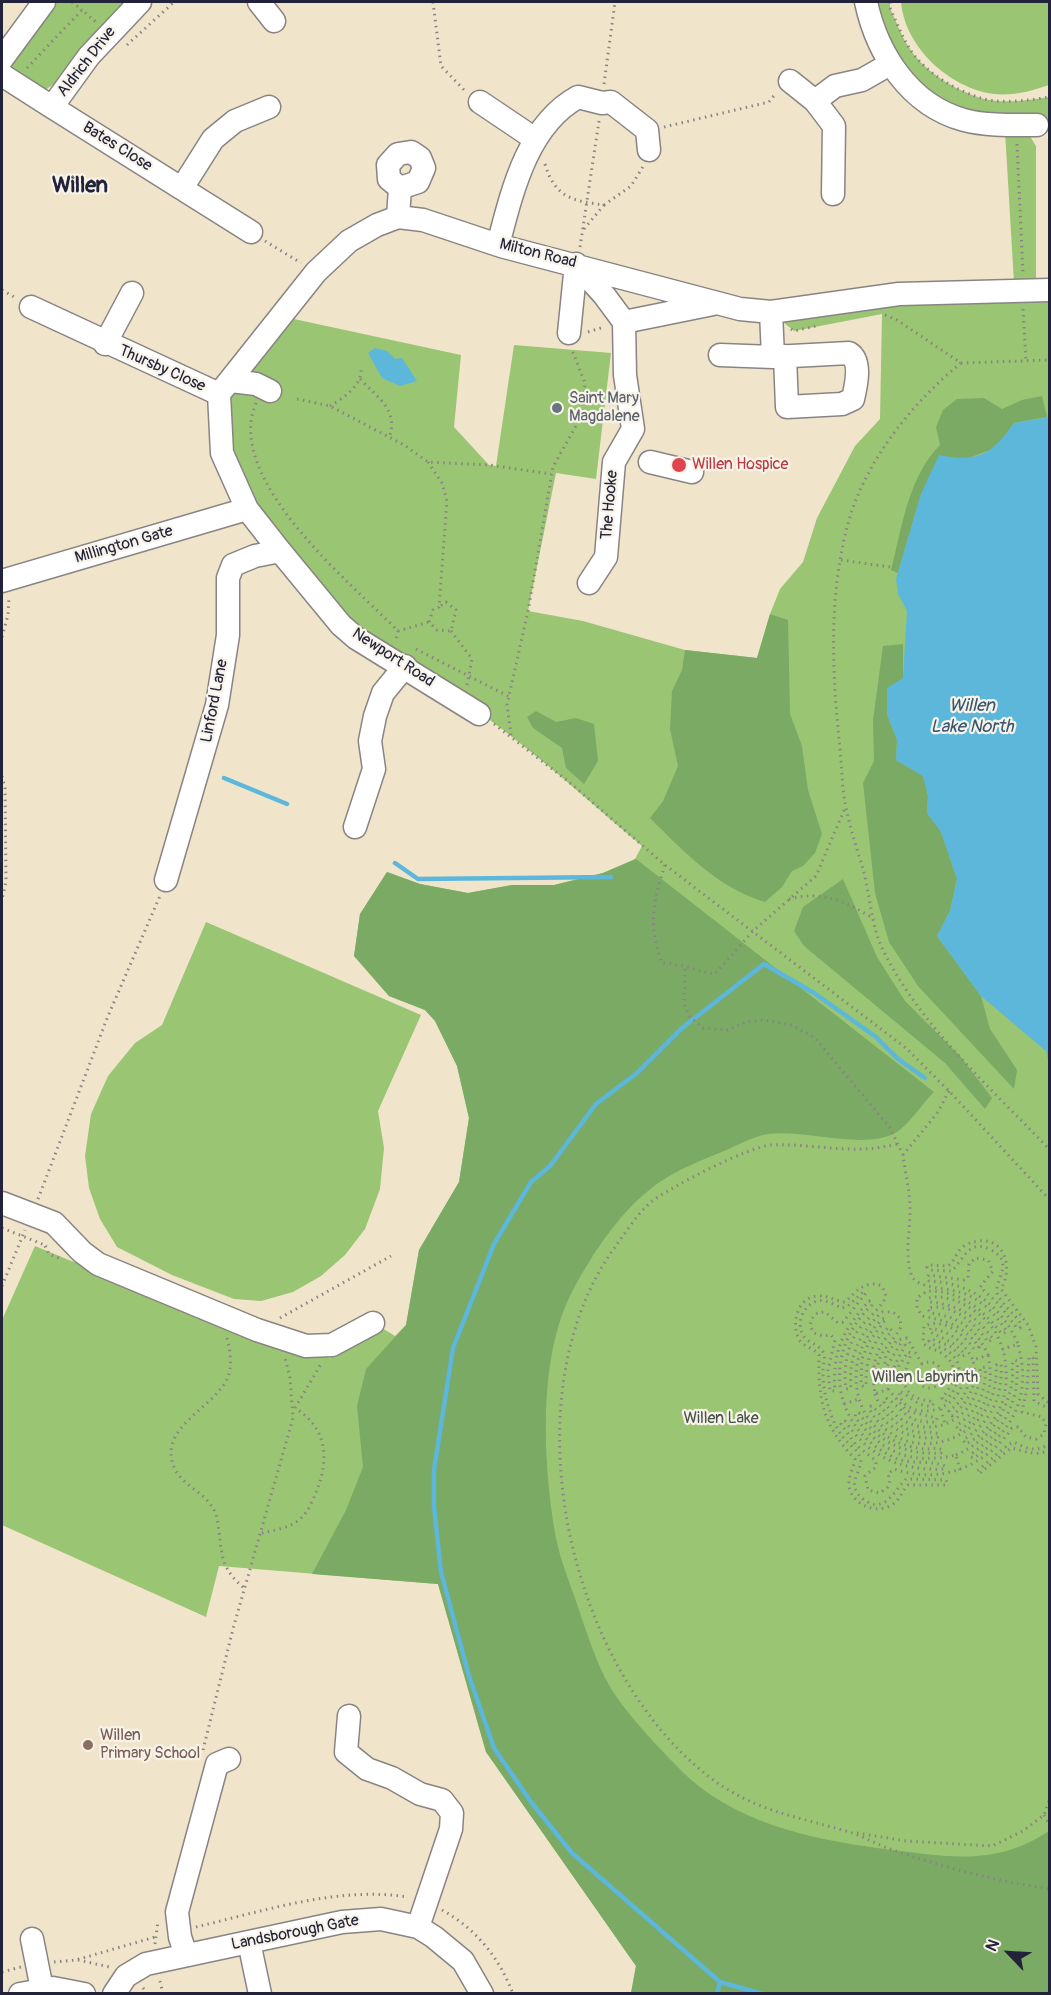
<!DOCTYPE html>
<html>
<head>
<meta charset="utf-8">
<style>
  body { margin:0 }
  #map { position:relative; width:1051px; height:1995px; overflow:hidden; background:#f0e5cb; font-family:Pangolin,sans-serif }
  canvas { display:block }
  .frame { position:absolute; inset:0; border:3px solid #22223b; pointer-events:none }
  .north { position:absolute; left:979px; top:1923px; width:60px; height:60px; -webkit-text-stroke:4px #f7f3e8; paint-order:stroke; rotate:295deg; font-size:16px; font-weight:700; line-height:24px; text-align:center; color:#22223b }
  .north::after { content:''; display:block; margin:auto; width:21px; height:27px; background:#22223b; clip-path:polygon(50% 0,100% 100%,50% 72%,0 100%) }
</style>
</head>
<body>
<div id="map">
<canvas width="1051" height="1995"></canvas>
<div class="frame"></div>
<div class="north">N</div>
</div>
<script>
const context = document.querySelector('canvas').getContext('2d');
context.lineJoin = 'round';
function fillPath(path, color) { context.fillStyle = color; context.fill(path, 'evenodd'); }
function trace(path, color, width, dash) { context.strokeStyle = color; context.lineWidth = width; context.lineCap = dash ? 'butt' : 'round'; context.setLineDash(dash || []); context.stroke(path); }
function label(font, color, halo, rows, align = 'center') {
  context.font = font + ' Pangolin,sans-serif'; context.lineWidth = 4.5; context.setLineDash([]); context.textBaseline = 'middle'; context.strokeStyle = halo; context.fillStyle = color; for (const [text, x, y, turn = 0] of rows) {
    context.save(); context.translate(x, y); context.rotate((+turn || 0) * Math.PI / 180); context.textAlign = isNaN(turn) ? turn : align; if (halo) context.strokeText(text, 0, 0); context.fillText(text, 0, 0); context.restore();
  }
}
const green = new Path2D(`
  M56,2H128L60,80L42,92L12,69L13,56Z
  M866,2H890V8C896,21 901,35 908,46C924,72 956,91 984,99C1004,104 1030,100 1049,97V119C1015,135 957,107 921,96Z
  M901,2H1049V85C1032,91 1013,96 994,94C949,88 905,47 901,2Z
  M1005,131L1028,133L1036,146V282L1014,283Z
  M1049,290V1993H631L636,1966L486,1752L438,1584L219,1566L206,1617L2,1525V1320L35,1246L243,1332L330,1358L346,1346L382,1328L395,1336L406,1325L419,1250L459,1182L469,1118L457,1066L435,1021L425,1010L389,996L354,956L360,914L387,872L420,884L468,893L512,885H554L603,873L635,859L642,846C561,778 481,701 385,656L247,509L219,394L280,316L461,355L454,427L489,465L496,466L514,345L611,353L596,479L556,473L528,611L583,621L685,650L757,658L770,614L780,589L803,562L817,518L855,446L880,419L882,314L794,331L771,312Z
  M206,922L421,1015L378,1111L384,1148L380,1189L365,1229L345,1255L321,1276L293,1292L261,1301L234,1299L172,1275L117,1247L100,1219L89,1188L85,1156L91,1114L108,1076L135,1043L162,1025Z`);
const forest = new Path2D(`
  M1042,396L1047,417L1014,423L996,448L963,460L921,494L898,573L891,570C902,528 908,477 940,445L936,427L943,410L957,399L984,398L1002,409L1022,400Z
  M770,614L788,620L790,714L802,746L808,790L822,834L815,853L803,866L792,871L782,887L765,902C718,888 684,852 650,818L663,801L678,766L670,729L672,691L682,670L685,650L757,658Z
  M903,644V678L887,714L897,740L896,760L923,776L928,796L927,813L941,831L957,879L950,911L937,936L981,996L990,1029L1017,1070L1014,1089L918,986L889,942L875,893L863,783L874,761L873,720L883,646Z
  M536,711L556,722L576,718L594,724L598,761L584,784L566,768L562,748L533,728L527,717Z
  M636,859L934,1092C924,1102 908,1125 897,1132C865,1151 805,1129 768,1134C754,1136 738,1145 724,1151C702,1160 676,1170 657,1184C621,1210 594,1251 573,1290C537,1357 543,1464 556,1538C561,1564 573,1590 581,1616C589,1639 597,1664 609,1685C623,1711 667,1757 689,1778C744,1827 822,1841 892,1850C952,1857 996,1866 1049,1831V1993H631L636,1966L486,1752L438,1584L312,1574L346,1510L363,1467L357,1406L366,1369L406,1325L419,1250L459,1182L469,1118L457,1066L435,1021L425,1010L389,996L354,956L360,914L387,872L420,884L468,893L512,885H554L603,873Z
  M843,879L877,957L905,1001L960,1056L992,1098L985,1109L945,1063L804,946L794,931L803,907Z`);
const water = new Path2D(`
  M375,348L387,351L395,359L402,358L417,381L400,386L382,378L368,353Z
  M1049,417H1050L1049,1064L1046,1051L981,996L937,936L950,911L957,879L941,832L927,813L928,796L923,776L896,760L897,740L887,714V688L903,678L907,611L898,594L896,579L921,494L939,455C979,463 992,454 1014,423Z`);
const stream = new Path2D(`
  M224,778L287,804
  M395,863L418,879L611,877
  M717,1994L720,1982
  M763,1994L720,1982L572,1853L531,1802L494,1748L469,1676L441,1572L434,1507V1470L453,1348L494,1244L531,1182L550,1166L596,1104L637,1073L682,1028L764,964L814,993L876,1037L898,1059L925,1078`);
const path = new Path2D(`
  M72,2L82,10
  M433,2L441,66L466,92
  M890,2V8C896,21 901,34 908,46C923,72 956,91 984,99C1004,104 1030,100 1050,97
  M127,45L174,2
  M27,68L82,10L96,22
  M604,84L615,2
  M664,127L769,102L776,93
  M1017,144L1023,273
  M545,164C555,198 573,201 604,205L631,186L644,165
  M584,229L604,205
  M265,241L301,263
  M580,247L599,121
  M2,290L16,298
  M1023,309L1026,361
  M885,315L897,320L961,363L1050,360
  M791,329L794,331L816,326
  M588,332L604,327
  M961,363C913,402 867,459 849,520C828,594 832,673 840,749C842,769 842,789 846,808C850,828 857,849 863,869C870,894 871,925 882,948C920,1026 991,1088 1050,1150
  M360,379C378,398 399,410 389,438
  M297,399L330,406L404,445L428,462L489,465L551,474
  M256,403C223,479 351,583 398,631L396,640
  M330,406C343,398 362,386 361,369
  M428,462L442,483L447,501L439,607L433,610L429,622L437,630L451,631L456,610L446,602L439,607
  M841,560L890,567
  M398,631L429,622
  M451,631L472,659L467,685
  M2,637L8,615L9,598
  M416,649L508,696
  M494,724L569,782L665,865L906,1048L949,1091L1050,1200
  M511,735L507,705L528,611L553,467L578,422L583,407L585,383L572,350
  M2,776L5,788L6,881L2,900
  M665,865C653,902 648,926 662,963C679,963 697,971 715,974L753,931L816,876L845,808
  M789,899C821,890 848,902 874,919
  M685,969L684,1004L690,1017L703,1028L728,1030L746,1022L764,1020L792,1025L815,1038L890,1128L903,1155
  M949,1091L938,1112L903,1155C905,1171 909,1188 910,1205C911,1227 904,1252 911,1274C915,1290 952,1287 968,1295C985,1303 997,1316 1007,1332L1002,1334C983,1310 961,1290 927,1291L917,1298V1308L922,1316C947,1321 963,1325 979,1347L974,1349C963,1334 944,1317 924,1326L923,1343C929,1350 937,1349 944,1355C961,1367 953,1386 942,1398L945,1402C958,1388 967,1366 949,1352C943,1347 934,1347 929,1341L932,1339L952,1347L960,1357L965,1355C954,1340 943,1340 929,1331L931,1328C952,1333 963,1341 973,1360L988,1355C977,1329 958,1316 930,1313L928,1308C953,1303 976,1324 988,1342L993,1339C976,1316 959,1305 930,1302L929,1298C949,1292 980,1311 992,1327C997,1333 1000,1342 1003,1349L1018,1344C1001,1305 971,1283 929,1281L927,1278L929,1275L964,1280L968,1278L969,1264L975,1258L988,1260L993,1271L980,1287L999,1304L1016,1327L1020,1328L1021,1324C1015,1314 1003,1306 998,1295C991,1283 1017,1263 991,1250C969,1238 964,1259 952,1271L929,1270L927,1267L929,1265L948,1266C956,1260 956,1250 966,1245C997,1229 1017,1260 1001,1289L1028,1325L1036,1347L1038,1394L1050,1404
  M897,1144C850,1156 817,1143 771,1145C750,1146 668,1188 651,1202C637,1214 626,1232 615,1247C507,1396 567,1666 708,1776C753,1811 796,1816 849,1832C863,1836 876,1844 890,1849C942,1867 995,1881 1050,1889
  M38,1199L108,1016L160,896
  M2,1228L47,1246
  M45,1246L49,1254L61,1259
  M2,1286L25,1230
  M280,1318L391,1256
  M227,1338C230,1350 232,1361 229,1374C219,1407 157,1425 174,1467C182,1486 205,1492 214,1510C218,1517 218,1525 219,1532C222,1559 223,1570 244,1588
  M916 1375a13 13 0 1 1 26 0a13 13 0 1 1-26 0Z
  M922,1364L907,1338L897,1340L886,1355L882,1381L877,1382C876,1350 887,1351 901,1327L900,1318L893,1312H882C860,1332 848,1357 851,1388L846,1389C843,1369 847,1345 859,1329C868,1317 880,1310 886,1296L882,1286C866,1279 857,1291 845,1302C835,1301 828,1295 817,1296C797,1298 790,1325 800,1341C805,1347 814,1348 819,1355C818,1400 823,1426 855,1459C854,1468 848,1476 849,1486C852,1504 874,1514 890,1506C900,1501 901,1492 908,1485H946L947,1482L946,1480L906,1479C895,1489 885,1516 863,1499C843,1483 865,1470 860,1457C857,1449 847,1443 842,1436C837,1429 832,1419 830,1411C825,1399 823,1384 823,1370C823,1364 826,1358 823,1352C819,1344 807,1343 803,1335C794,1320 808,1297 825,1301C831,1302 837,1306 842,1308L848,1306L863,1292L866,1293L843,1322L838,1323L825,1312C815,1312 812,1316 810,1326L814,1333L823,1336L831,1335L835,1340L828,1370L830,1391H835C832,1351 843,1330 869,1301L872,1302V1305C821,1353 831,1428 895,1458C911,1465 933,1460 945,1466L944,1469C900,1471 870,1457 845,1421H842L841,1424L856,1445L876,1461V1467L865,1476L868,1490L880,1493L888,1487L890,1481L888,1474L894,1469C940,1485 985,1467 1012,1428L1018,1427L1026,1437L1036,1439L1044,1434L1046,1424L1042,1417L1022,1412L1027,1388L1029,1357L1033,1358L1034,1401L1050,1409
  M888,1389L907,1411L937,1418L936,1422C904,1423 907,1411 886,1398L884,1402C917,1450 982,1424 980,1368L985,1367C987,1392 977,1412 956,1426L959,1431C986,1412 995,1387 988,1356
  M875,1394C881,1412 897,1427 916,1432C924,1433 932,1431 939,1434L938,1437C918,1440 899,1434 884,1420C880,1415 876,1409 871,1406L869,1408C903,1474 1001,1442 996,1365L1001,1364C1003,1398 991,1422 963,1440L966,1444C1003,1424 1012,1388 1003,1349
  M844,1404L859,1399
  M295,1408L321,1364
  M941,1409L945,1424
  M1050,1443C1038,1453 1026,1449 1014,1442L1009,1444L977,1471L980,1473L1011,1448C1026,1451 1034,1457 1050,1450
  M956,1455C988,1441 1005,1417 1012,1383C1014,1375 1010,1367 1014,1360L1017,1361C1020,1401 1004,1432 971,1454V1457L974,1458C1014,1430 1032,1394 1018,1345
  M960,1470L956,1455C911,1465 882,1453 855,1417L856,1413H859C878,1443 906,1455 941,1453L943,1450C937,1447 931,1449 925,1449C914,1448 903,1445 893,1440C846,1415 845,1351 883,1319H886L869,1342L862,1359L861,1385L864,1387L866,1384C866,1361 871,1342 889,1327L892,1331C874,1350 871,1368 875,1394L888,1389L887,1366L901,1343L905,1345C900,1357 892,1365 893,1379L898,1378L899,1366L908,1352L911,1353C907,1369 895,1390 920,1399C925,1401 929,1400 934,1403L932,1406C917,1407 911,1396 899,1391C900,1420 962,1421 965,1370H970C969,1389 964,1400 949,1411L952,1416C970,1401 978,1383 973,1360
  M262,1533C275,1530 291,1528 301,1518C309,1511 313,1499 317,1490C330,1457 326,1427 295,1408
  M203,1750L233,1629L293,1418L290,1378L285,1358
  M1044,1815L1050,1826
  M857,1833L906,1841L992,1846L1023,1831L1044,1815L1050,1798
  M442,1910C476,1929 499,1957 513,1994
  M196,1927C264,1911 338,1886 408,1897
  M155,1944L158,1921
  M78,1960L110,1967
  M54,1962L76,1960L155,1937
  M2,1972L21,1967
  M160,1981L163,1994
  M143,1988L148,1994`);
const minor = new Path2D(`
  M259,2L274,21
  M866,2C877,53 909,105 964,120C986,126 1014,125 1037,125
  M2,59L44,2
  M2,75L52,107L89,56L140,2
  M790,81L815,101L834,126L833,194
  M815,101L835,86L862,80L890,64
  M480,102L535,139
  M52,107L251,232
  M182,188L213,139L235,121L269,107
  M398,217L400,188L389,179L388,165L398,154L411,152L420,158L424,168L418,182L400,188
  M498,245C512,192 527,125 578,97L602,103L611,102L647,130L649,150
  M576,264L604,295L624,322L625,375L633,429L614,462L606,557L589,583
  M31,307L219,394
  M624,322L713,304
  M569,333L576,264
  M105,344L132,293
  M720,355L773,357L771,312
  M773,357L849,353C862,361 856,386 853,399L842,404L787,407L785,356
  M231,381L256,384L270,391
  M650,462L692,472
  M2,581L247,509
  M479,714L356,638L341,625L280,551L247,509L222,453L219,394L316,272L349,241L377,225L398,217L423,220L501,246L740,309L771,312L899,294L1050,290
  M355,827L374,769L370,741L375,716L383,693L405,666
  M166,880L217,705L228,635V578L233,565L255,556L280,551
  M2,1203L54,1223L82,1252L98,1264L257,1330L306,1346L332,1345L373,1323
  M349,1716L346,1752L367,1769L392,1778L420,1794L442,1800L452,1813L451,1829L418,1927
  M32,1939L42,1989
  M249,1942L260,1994
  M186,1955L180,1937L177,1912L217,1764L229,1759
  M20,1994L53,1988L84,1994
  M114,1994L126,1976L146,1964L342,1922L381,1919L418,1927L434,1937L463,1961L482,1994`);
const markers = [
  [557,408,6,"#6b7280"],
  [679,465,8,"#e0444e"],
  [88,1745,6,"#8d6e63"]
];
const streetNames = [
  ["Aldrich Drive",87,62,-52],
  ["Bates Close",117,147,32],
  ["Milton Road",538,254,14],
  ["Thursby Close",162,369,24],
  ["The Hooke",610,505,-85],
  ["Millington Gate",124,545,-16],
  ["Newport Road",393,658,33],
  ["Linford Lane",215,701,-79],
  ["Landsborough Gate",295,1933,-11]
];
const worshipNames = [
  ["Saint Mary",569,399],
  ["Magdalene",569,417]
];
const healthNames = [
  ["Willen Hospice",692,465]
];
const parkNames = [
  ["Willen Labyrinth",925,1378],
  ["Willen Lake",721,1419]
];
const educationNames = [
  ["Willen",100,1736],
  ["Primary School",100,1754]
];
const waterNames = [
  ["Willen",972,706],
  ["Lake North",972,727]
];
const districtNames = [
  ["Willen",80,186]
];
fillPath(green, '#9ac573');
fillPath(forest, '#7baa65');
fillPath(water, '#5cb7da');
trace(stream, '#5cb7da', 4.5);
trace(minor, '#898483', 25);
trace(path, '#898483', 3, [1.5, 4.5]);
trace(minor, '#fff', 22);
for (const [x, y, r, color] of markers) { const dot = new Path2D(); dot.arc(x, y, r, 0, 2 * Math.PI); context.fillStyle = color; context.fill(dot); trace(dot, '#f7f3e8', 2); }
label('16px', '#22223b', '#f7f3e8', streetNames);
label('16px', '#5b616d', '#f7f3e8', worshipNames, 'left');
label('16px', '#be3a42', '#f7f3e8', healthNames, 'left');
label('16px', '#46534c', '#f7f3e8', parkNames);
label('16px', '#785e54', '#f7f3e8', educationNames, 'left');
label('italic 18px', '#365673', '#f7f3e8', waterNames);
label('bold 22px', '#22223b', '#f7f3e8', districtNames);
</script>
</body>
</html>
